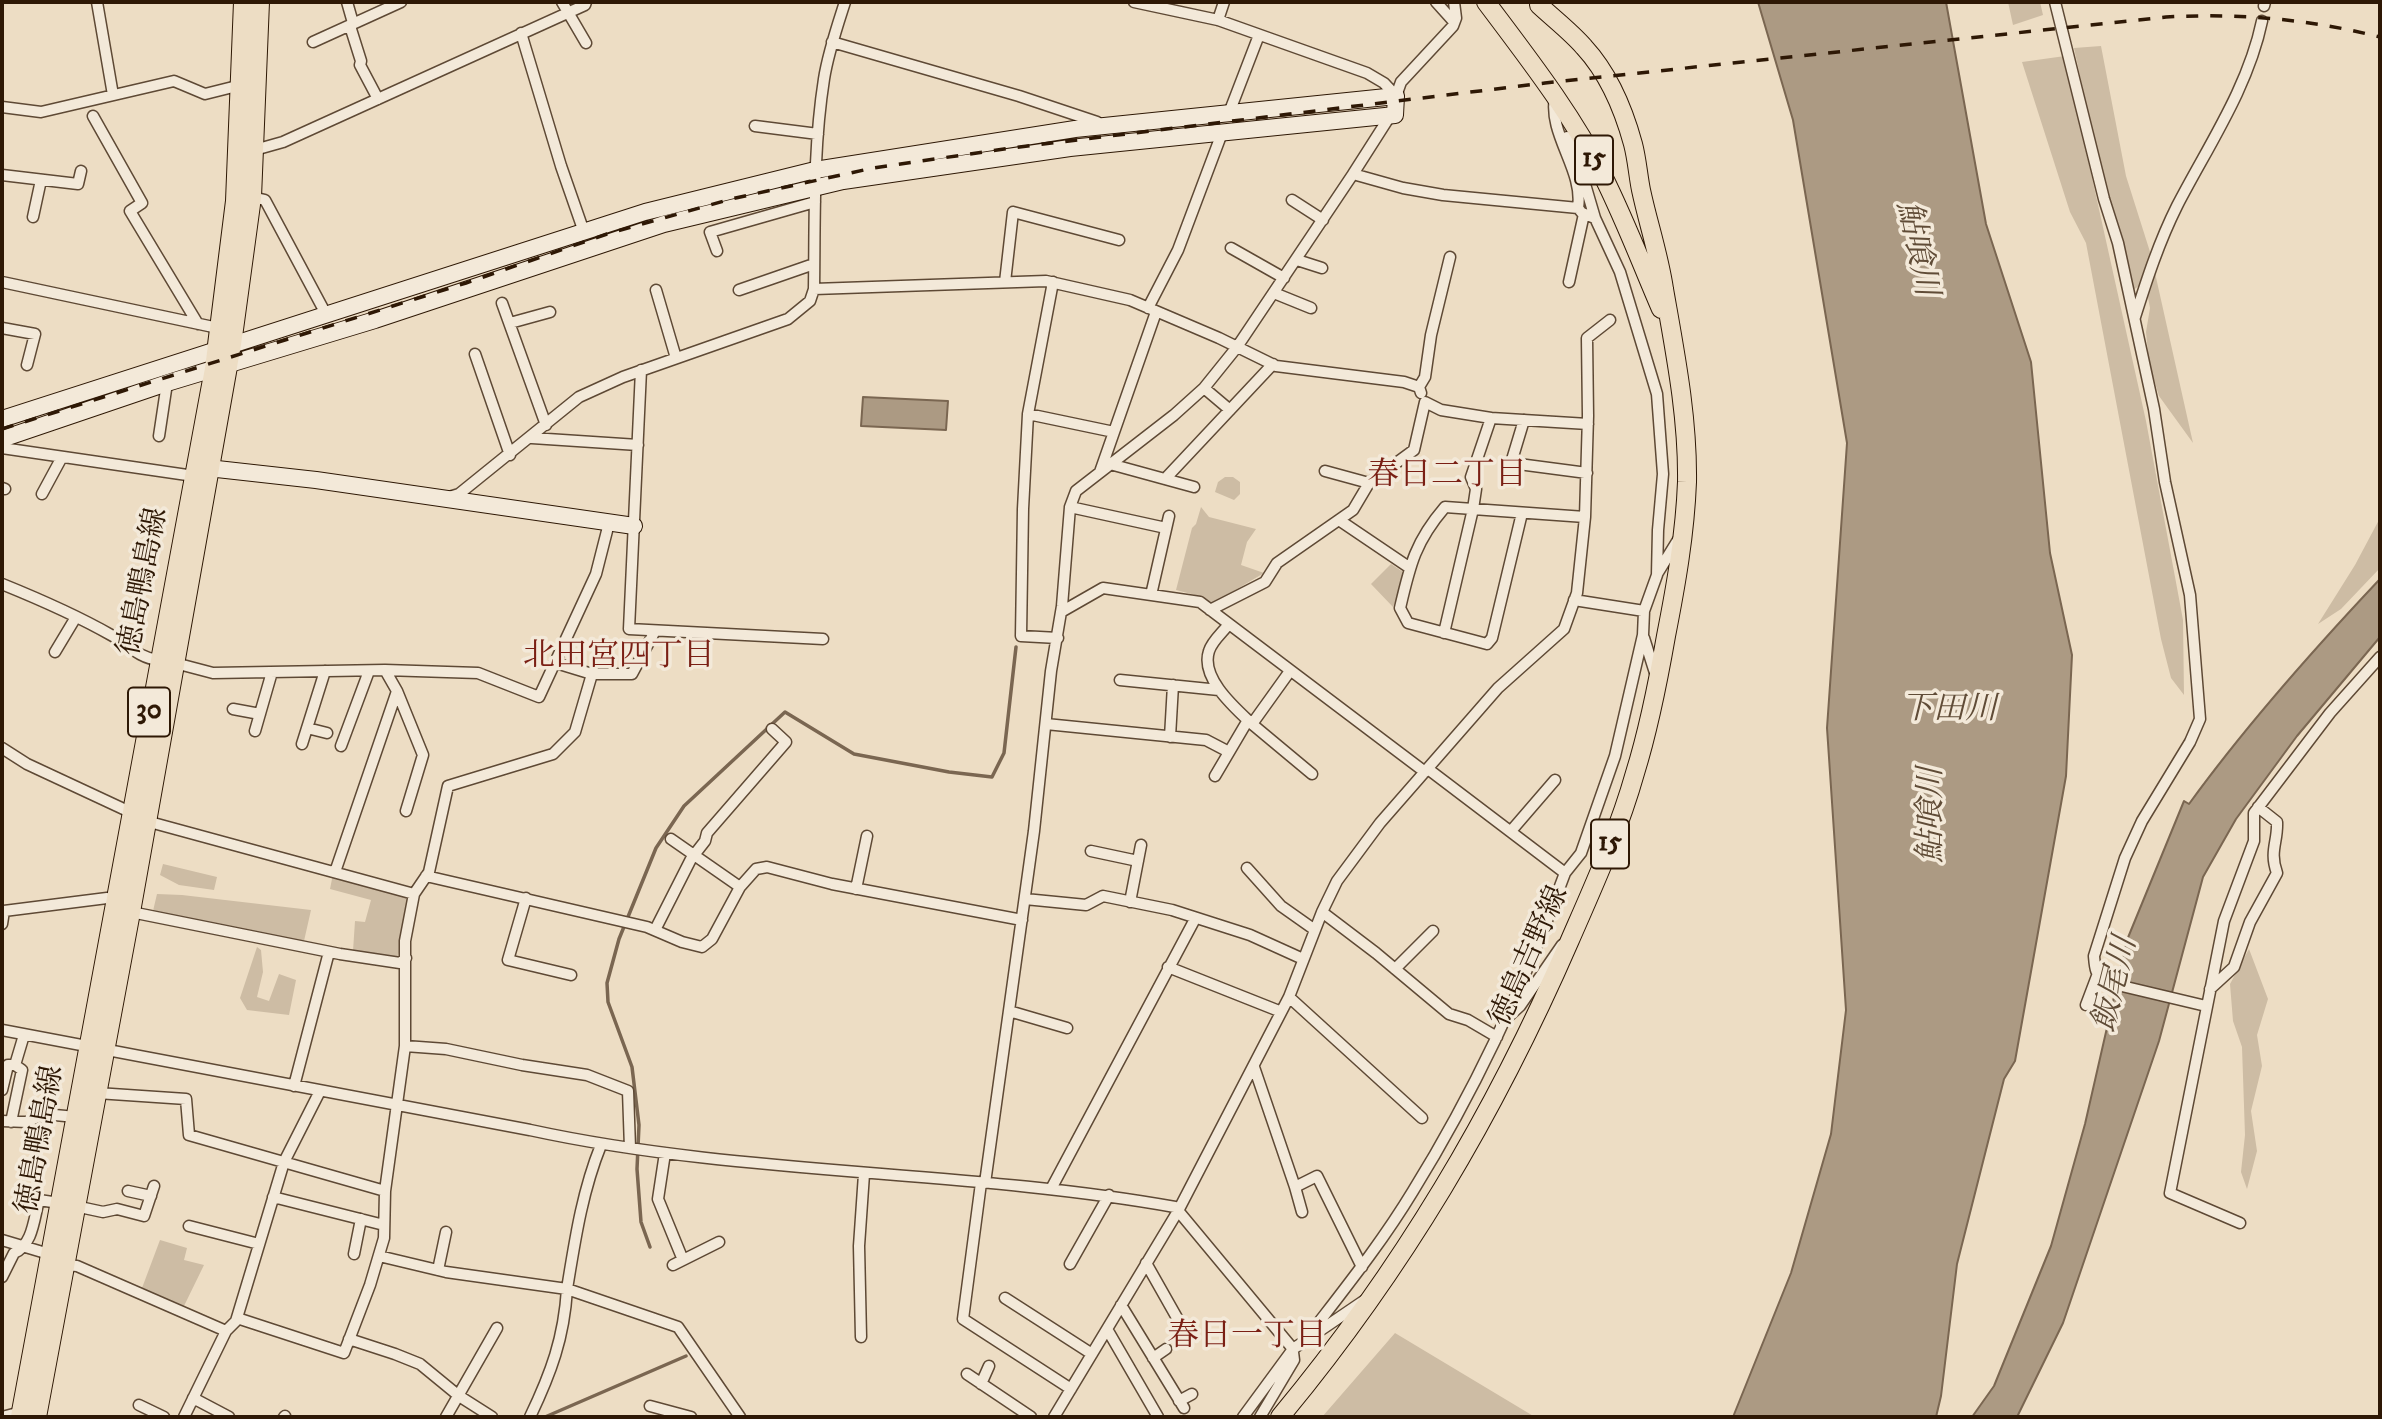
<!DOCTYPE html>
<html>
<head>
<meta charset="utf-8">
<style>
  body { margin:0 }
  #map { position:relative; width:2382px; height:1419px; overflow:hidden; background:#edddc4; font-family:"IM FELL DW Pica",serif }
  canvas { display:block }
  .frame { position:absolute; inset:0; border:4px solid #2e1805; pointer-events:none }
</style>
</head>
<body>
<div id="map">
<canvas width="2382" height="1419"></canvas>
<div class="frame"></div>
</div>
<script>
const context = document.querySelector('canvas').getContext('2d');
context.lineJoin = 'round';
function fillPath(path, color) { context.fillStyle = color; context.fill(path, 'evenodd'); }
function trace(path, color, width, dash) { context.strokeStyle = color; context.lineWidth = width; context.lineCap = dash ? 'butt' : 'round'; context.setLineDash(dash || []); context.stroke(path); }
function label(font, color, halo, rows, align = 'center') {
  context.font = font + ' "IM FELL DW Pica","Noto Serif JP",serif'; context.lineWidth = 7; context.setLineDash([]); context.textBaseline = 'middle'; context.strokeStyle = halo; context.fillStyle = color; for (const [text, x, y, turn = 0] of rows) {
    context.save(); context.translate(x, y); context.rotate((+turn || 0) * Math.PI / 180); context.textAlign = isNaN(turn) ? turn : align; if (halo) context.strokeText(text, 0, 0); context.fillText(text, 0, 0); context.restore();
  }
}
const green = new Path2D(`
  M2008,2H2040L2043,15L2013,25Z
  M2101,46L2126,176L2151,255L2193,443L2159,396L2149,363L2146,332L2150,308L2145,282L2133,290L2099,164L2074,48Z
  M2065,56L2146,421L2183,620L2184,695L2171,678L2161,639L2086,243L2070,212L2022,62Z
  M1225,477H1233L1240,482V494L1234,500L1215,492L1218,482Z
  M1201,507L1209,517L1256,529L1247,542L1241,565L1264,573L1210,605L1203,597L1176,590L1192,528L1196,524Z
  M2380,518V568L2341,609L2318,624L2355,565Z
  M1391,564L1403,572L1400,590L1393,607L1371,584Z
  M163,864L217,877L214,890L179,885L160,875Z
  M333,874L411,898L398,957L353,951L355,921L365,922L371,900L330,889Z
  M157,894L182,895L311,910L304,941L153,911Z
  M257,947L261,950L263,972L257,997L269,1001L279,974L296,980L289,1015L247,1010L240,998Z
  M2249,949L2268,999L2257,1035L2262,1066L2251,1111L2257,1151L2247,1189L2241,1172L2245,1135L2242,1047L2233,1021L2230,984Z
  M160,1240L187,1248L184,1260L204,1265L184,1306L142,1288Z
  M1395,1333L1535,1417H1322Z`);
const water = new Path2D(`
  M1758,2H1946L1986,224L2031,362L2050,553L2072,655L2066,776L2015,1061L2004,1079L1957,1264L1941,1396L1936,1417H1733L1791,1273L1831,1134L1846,1010L1827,728L1847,443L1793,120Z
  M863,397L948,401L946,430L861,426Z
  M2380,579V637L2297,736L2236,819L2203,877L2159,1041L2063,1323L2017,1417H1972L1994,1386L2051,1246L2085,1124L2127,940L2184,801L2189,804C2247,724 2313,650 2380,579Z`);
const stream = new Path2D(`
  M650,1247L641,1222L637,1169L639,1125L632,1067L608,1002L607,983L619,939L656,848L684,806L785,712L854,754L949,772L992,777L1004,753L1016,647
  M545,1417L686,1356`);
const street = new Path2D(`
  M97,2L113,95
  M347,2L353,23
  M562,2L586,43
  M1134,2L1218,20L1367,73L1384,83L1396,96L1401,82L1453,26L1456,18L1454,2
  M1436,2L1454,22
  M2055,2L2104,199L2118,243L2154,409L2165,482L2190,595L2200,719L2190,742L2142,821L2125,858L2094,956C2095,968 2095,974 2105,982L2206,1006
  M2264,6L2265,2
  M1218,20L1224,2
  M350,26L361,61L360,65L378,99
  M521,33L561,166L584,232
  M313,42L401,2
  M832,42L1019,96L1097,122L1102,126
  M1555,97C1548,135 1584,170 1578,208
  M2,107L41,112L174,81L205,94L241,85
  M1229,113L1259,35
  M93,116L142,203L130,211L198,324
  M755,126L818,134
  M1567,137L1577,157L1595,218
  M251,151L283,142L585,5L586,2
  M1353,174L1390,116
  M2,175L78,184L81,171
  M252,197L265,200L327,316
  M1292,200L1323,220
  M33,217L41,180
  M1231,248L1284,278
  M717,251L710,232L815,202
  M1297,260L1322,268
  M2,282L218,328
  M1005,282L1013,212L1119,240
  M1053,282L1028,414L1023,509L1021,636L1058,638
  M1569,282L1584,214
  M814,289L1046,281L1130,300L1219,338L1276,366L1404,382L1419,387
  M656,290L676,358
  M739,290L814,264
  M1274,293L1311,308
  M502,303L546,425
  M1148,308L1178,250L1222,133
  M2135,317C2147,279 2159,242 2177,206C2208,146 2248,88 2262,21
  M510,323L550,312
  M2,328L35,334L27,365
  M475,354L510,455
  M641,370L629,629L823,639
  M1204,388L1230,410
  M1421,393L1419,387L1425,377L1431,335L1450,257
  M1028,414L1114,432
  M1524,420L1511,463L1587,473
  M159,436L167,383
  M532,438L638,445
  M2,448L194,476
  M1110,464L1194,487
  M1325,471L1369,483
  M1100,472L1156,312
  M1165,479L1273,364
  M2,488L5,489
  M42,494L62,457
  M449,497L459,494L579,397L623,377L788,319L810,301L814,289C815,219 813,149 824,79C828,53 837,27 845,2
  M1070,507L1166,528
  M1522,513L1492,638L1487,644L1408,623L1400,608C1410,565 1415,542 1445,507L1585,517
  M1339,520L1410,568
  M1657,574L1678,540
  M2,584C39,599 76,615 111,635C127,644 139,658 158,660
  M1151,595L1169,516
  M1574,600L1644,611
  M1210,610L1265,582L1277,563L1353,510L1369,483L1414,450L1425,402L1441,410L1491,418
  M1061,612L1103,588L1200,602L1425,772
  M1229,624C1222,633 1212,641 1209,651C1200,678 1235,708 1252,724L1290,671
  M1444,633L1473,509L1476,489L1471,477L1491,418L1588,424
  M1644,638L1656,676
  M55,652L76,617
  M175,663L213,673L385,670L478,673L539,697L596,574L609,523
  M592,674H632L655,631
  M1120,680L1219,690
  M397,691L423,755L406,811
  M233,709L260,714
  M1046,724L1206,740L1229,752
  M1252,724L1312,774
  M307,728L327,733
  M255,731L272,672
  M1170,737L1173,685
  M302,744L325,671
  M341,746L369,671
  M2,748L27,764L130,812
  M1428,769L1565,873
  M1215,776L1248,720
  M146,821L414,894
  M1511,831L1555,780
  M671,839L740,887
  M1091,851L1138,861
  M1247,868L1281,906L1315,930
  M335,872L397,691L385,670
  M426,876L647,927L682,942L702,947L712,939L740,887L756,869L767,867L832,884L1022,920
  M856,889L867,836
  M526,898L508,960L571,975
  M1025,899L1086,905L1103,896L1172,910L1250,935L1303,959
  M1130,902L1141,845
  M131,912L340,954L400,963L406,958
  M1322,912L1337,881L1380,823L1498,688L1564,629L1577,593L1585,517L1588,416L1587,338L1610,320
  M2,924L4,911L107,898L115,900
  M655,930L691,859L705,841L707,833L786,742L772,729
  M1168,967L1279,1011
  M1395,969L1433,931
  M2210,989L2234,967L2250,922L2277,873C2269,851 2278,842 2277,822L2258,807
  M1289,997L1422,1118
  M2086,1005L2097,976
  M1009,1011L1067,1028
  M1509,1016L1520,1006L1562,945
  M2,1030L530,1130C742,1176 962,1169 1175,1207L1293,1349L1365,1300
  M405,1046L446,1049L522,1065L587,1075L628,1091L630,1148
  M1254,1067L1295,1187L1317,1176L1362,1267
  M294,1086L329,952
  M2,1090L8,1065H15L24,1035
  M97,1093L186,1099L189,1135L385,1191
  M2,1121L27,1122L44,1114L76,1117
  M11,1122L22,1070L15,1065
  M601,1145C582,1192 575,1240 567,1289L678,1327L740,1417
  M665,1153L658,1199L683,1260
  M981,1183L963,1319L1071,1389
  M985,1183L1034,831L1051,671L1062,606L1070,507L1076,491L1174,415L1204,388L1237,347L1353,174L1403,188L1443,195L1578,208L1582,213L1595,218L1620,272L1657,394L1663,474L1658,530L1657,575L1644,611L1643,635L1615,756L1581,853L1565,873C1525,983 1475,1091 1413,1191C1384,1239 1350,1282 1316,1326L1308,1339
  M1295,1187L1302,1212
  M1051,1189L1195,919
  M128,1191L151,1196
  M273,1197L384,1225
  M75,1206L103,1212L117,1209L144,1216L154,1186
  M2240,1223L2170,1193L2224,921L2254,841V813L2330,713L2380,657
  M189,1226L259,1244
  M2,1240L49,1254
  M354,1254L361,1219
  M379,1256L446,1272L567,1289C564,1338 551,1373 530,1417
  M1146,1263L1189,1339
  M1070,1264L1109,1195
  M64,1265L77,1266L226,1331
  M673,1265L719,1242
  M438,1270L446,1232
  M2,1277L14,1253C33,1245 34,1218 39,1200L59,1203
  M1005,1298L1092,1354
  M1121,1305L1184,1408
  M237,1318L344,1353L370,1285L384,1238L385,1191L405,1046V941L414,894L429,872L448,786L553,754L575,732L592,674L556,663
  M1107,1329L1158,1417
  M861,1337L859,1246L864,1174
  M349,1339L395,1354L420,1364L459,1396L492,1417
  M1153,1358L1166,1349
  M967,1374L1031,1417
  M981,1384L989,1366
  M193,1398L229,1417
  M1179,1401L1192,1394
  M139,1405L164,1417
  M650,1406L691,1417
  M2,1417L21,1412
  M184,1417L226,1331L236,1321L284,1162L320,1091
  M284,1417L285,1416
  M446,1417L497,1328
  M1054,1417L1178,1211L1289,997L1322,912L1376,953L1449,1014L1468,1020L1497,1037
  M1243,1417L1293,1349
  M1260,1417L1294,1360L1293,1352`);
const secondary = new Path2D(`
  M2,419L645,212L815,170L1075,129L1396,96L1395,115L1070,148L843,181L664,224L375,320L167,383L2,439
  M199,467L316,480L634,526`);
const primary = new Path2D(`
  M1486,2C1528,58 1572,114 1603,176C1625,220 1642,265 1661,309
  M20,1417L214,369L235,201L243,2
  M37,1417L131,912L232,344L252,197L260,2
  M1280,1417C1402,1270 1494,1115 1570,940C1594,885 1619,830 1635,773C1649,728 1658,682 1666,636C1676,585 1685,534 1687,482C1688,417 1675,352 1664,289C1659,255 1648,223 1641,190C1638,175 1637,159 1633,144C1624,111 1608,73 1584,47C1571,32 1554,19 1539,5`);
const rail = new Path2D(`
  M2,429L466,283L607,234L731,199L873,168L1011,148L1545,83L2166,17C2239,13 2309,19 2380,37`);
const shields = [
  [1594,160,38],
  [149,712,42],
  [1610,844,38]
];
const shieldNames = [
  ["15",1594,160],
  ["30",149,712],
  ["15",1610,844]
];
const streetNames = [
  ["徳島鴨島線",145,582,-79],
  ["徳島吉野線",1531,957,-66],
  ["徳島鴨島線",42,1140,-80]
];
const waterNames = [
  ["鮎喰川",1915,249,78],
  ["下田川",1949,711],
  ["鮎喰川",1933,815,-90],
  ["飯尾川",2117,985,-76]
];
const neighbourhoodNames = [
  ["春日二丁目",1447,477],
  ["北田宮四丁目",619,658],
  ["春日一丁目",1247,1338]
];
fillPath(green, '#cdbca4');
fillPath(water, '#ac9a83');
trace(water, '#7a6651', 2);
trace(stream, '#7a6651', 3.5);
trace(street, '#5e4935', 13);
trace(secondary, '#2e1805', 18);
trace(primary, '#2e1805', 20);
trace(street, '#f3e9d9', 10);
trace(secondary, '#f3e9d9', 16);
trace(primary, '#edddc4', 18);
trace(rail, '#2e1805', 3.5, [12, 12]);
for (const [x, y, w] of shields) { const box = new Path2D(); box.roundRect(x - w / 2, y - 24.5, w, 49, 5); context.fillStyle = '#f3e9d9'; context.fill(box); trace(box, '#2e1805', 2); }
label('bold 28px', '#2e1805', null, shieldNames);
label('30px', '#2e1805', '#f3e9d9', streetNames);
label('italic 32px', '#604c37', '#f3e9d9', waterNames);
label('32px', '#7a1f14', '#f3e9d9', neighbourhoodNames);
</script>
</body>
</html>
